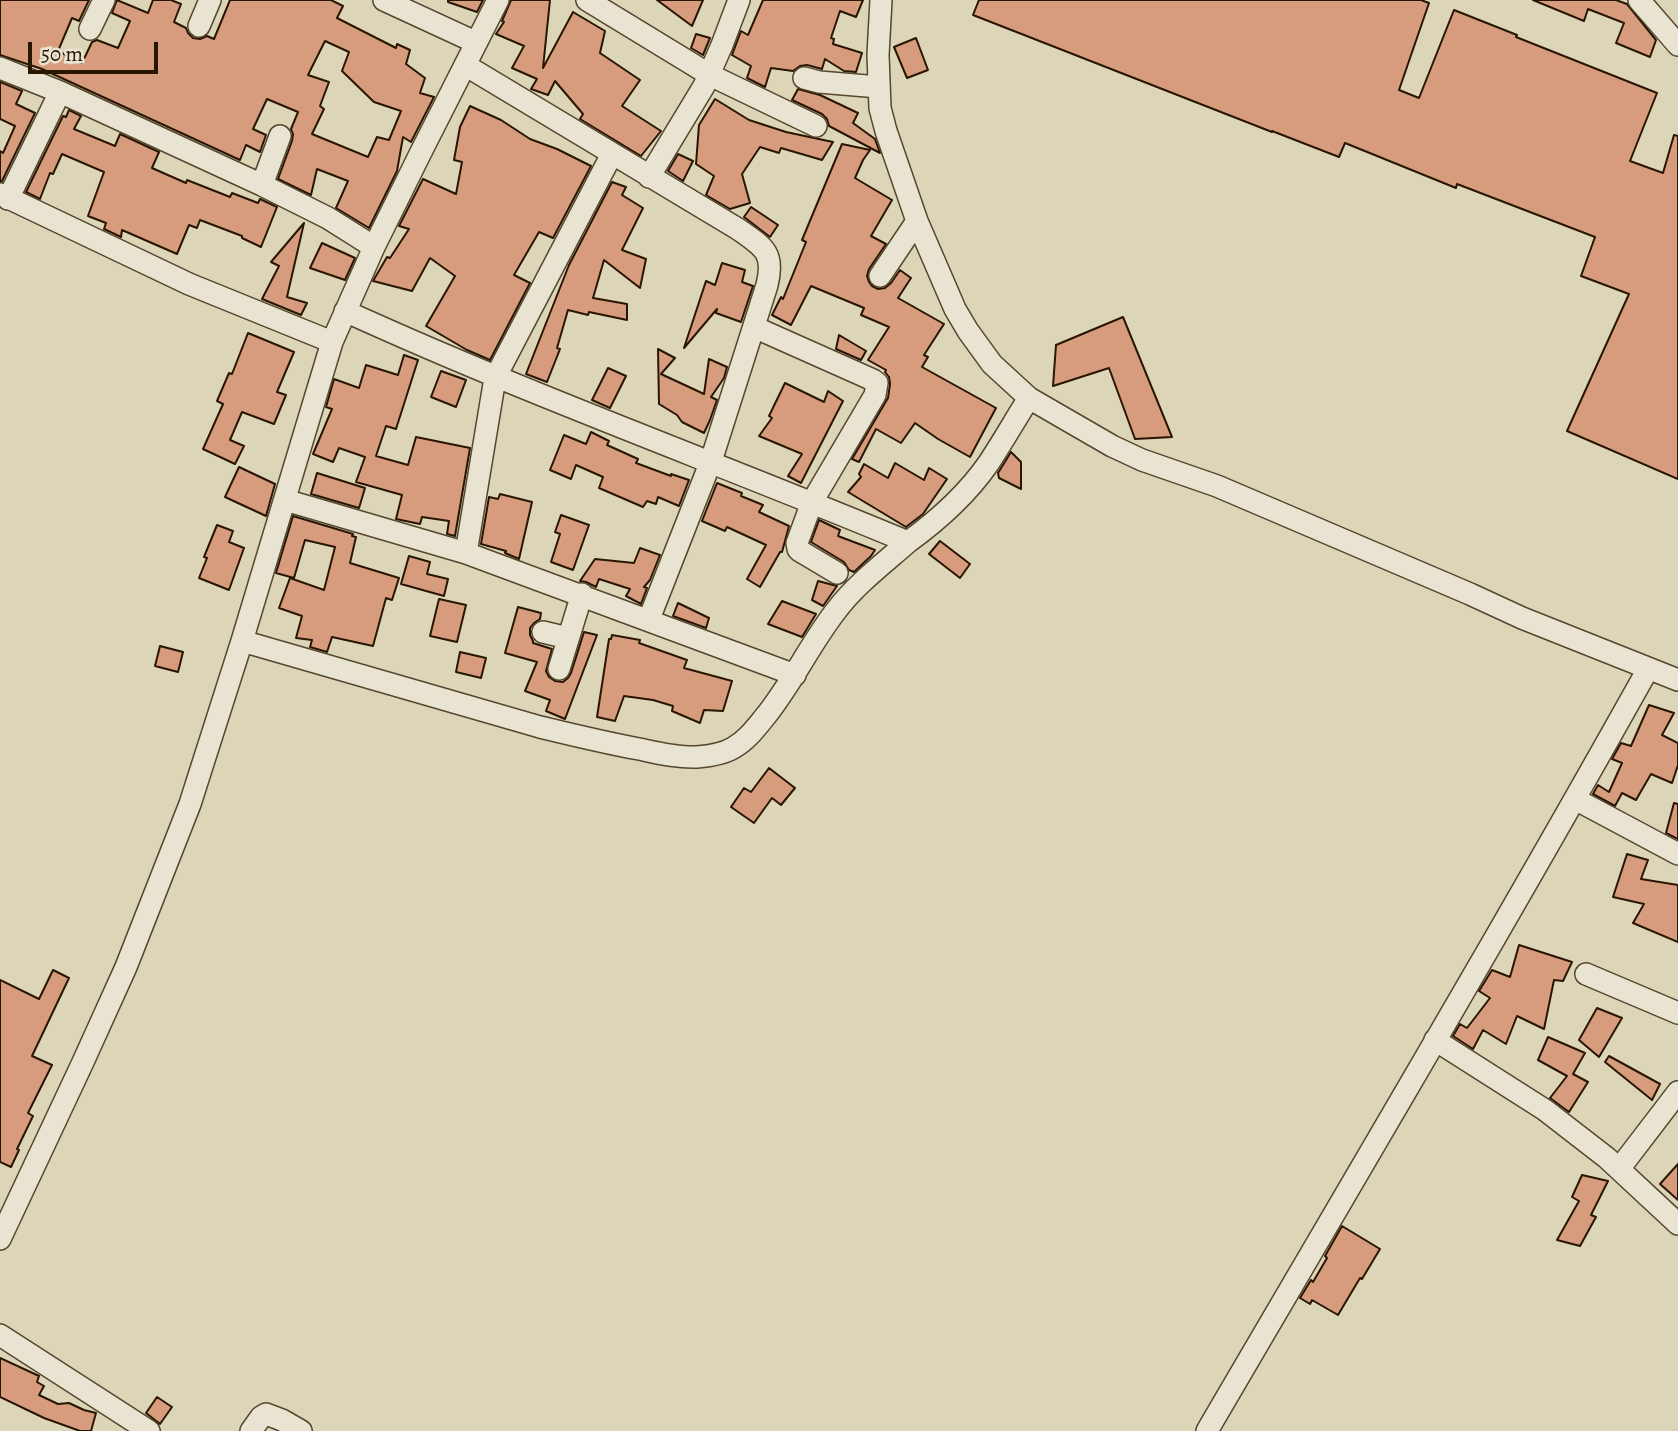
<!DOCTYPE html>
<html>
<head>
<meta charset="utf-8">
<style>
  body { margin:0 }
  #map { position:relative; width:1678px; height:1431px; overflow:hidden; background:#ddd5b8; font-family:Alegreya,serif }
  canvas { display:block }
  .scale { position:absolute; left:28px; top:42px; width:130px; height:32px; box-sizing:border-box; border:4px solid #281601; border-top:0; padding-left:9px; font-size:21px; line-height:24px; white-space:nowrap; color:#281601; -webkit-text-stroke:5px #e9e4d1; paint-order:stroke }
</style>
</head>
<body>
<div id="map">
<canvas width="1678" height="1431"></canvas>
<div class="scale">50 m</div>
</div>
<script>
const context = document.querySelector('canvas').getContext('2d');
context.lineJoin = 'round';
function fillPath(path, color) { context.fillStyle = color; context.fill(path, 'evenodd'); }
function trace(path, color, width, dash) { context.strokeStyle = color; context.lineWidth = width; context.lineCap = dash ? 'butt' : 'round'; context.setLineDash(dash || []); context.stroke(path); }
const building = new Path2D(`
  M0,0H89L79,21L72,18L58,51L82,63L92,42L97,40L118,48L130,21L112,13L117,0L148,13L153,0H171L181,4L174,22L186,28L188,33L193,38L200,39L207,36L214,39L230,0H331L343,6L337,18L396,48L397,44L410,50L406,64L425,78L420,93L434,97L411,142L403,137L397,171L369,228L336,208L348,181L317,169L311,195L278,179L292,141L293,134L291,129L298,112L267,99L253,129L266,135L260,152L246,145L240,160L42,69L0,55ZM325,41L349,52L342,71L374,102L401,111L389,140L377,137L368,157L312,134L324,109L320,106L329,82L308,75Z
  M448,0H483L477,12L448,2Z
  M511,0H550L543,68L573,12L605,31L600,53L640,80L622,106L661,131L641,156L580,119L583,114L555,81L548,95L531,89L537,79L512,68L524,46L496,34L504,22L502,21Z
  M657,0H703L692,26Z
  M763,0H863L856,17L840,11L831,38L834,39L833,44L862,53L856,72L844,71L825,59L822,69L807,65L800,66L793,71L771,68L765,87L747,78L751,66L732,55L741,31L748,35Z
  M979,0H1421L1429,3L1399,90L1419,98L1454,10L1517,35L1516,37L1657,93L1630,161L1663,173L1674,135L1678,136V479L1567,431L1629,294L1581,276L1595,237L1457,184L1456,188L1345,143L1339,157L1272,131V132L973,15Z
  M1533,0H1616L1627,4L1656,40L1650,57L1616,43L1624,23L1588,9L1584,21Z
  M696,34L710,38L703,55L691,48Z
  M916,38L928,70L907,78L894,47Z
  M0,82L22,91L16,104L35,113L2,181H0V151L3,153L15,126L0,119Z
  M798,89L820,95L858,113L853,123L875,139L880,153L829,126L827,119L822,114L792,100Z
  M715,99L749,120L786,132L833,142L822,160L781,148L779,153L760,147L742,174L750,203L730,209L706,195L714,176L696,164L699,125Z
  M470,106L501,120L530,139L557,149L591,166L553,238L539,232L514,275L530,283L490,360L467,350L426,326L455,276L430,258L412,291L373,281L387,257L390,258L409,229L399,226L423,179L456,194L462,162L454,160L460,127Z
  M69,110L81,116L74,129L115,146L120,134L159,152L152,168L186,183L187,180L230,197L232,193L258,203L260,199L277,207L261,247L242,238V236L200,220L197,228L189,225L177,254L122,230L121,237L104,229L106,223L88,216L104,172L62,154L53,174L50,173L40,199L26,192L63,116L66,117Z
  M842,144L870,150L863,160L855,178L892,200L871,236L886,244L869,269L867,276L869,282L872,286L878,289L885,288L891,283L900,270L911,278L898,298L944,324L924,355L928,357L922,367L996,408L970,457L938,439L915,423L901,443L876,429L859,462L852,459L888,398L890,384L889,377L885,372L886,370L868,360L889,327L861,315L864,308L811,286L791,325L772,315L781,297L783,299L806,242L802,240Z
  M678,154L693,161L683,181L668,171Z
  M612,182L626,187L622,195L643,208L622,250L646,259L640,288L604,260L593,298L627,304V320L589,312L588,315L568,310L557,348L560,349L547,382L526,374L569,265Z
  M751,207L778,225L770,237L744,217Z
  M304,223L287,297L307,303L301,315L262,299L279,266L271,262Z
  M322,243L355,258L345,280L310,268Z
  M722,263L745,270L742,282L753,286L741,322L716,313L717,309L684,348L706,281L715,285Z
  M1123,317L1172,437L1135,439L1109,368L1053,386L1056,345Z
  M248,333L294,352L277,392L286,395L274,424L242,412L230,440L244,446L235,464L203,449L223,404L217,401L229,373L232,374Z
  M839,335L866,351L861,360L836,349Z
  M658,349L675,358L661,374L704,394L709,359L727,367L724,378L711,397L717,400L710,420L704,433L682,422L677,415L659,404Z
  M404,355L418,360L396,429L386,426L376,456L408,465L416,437L470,448L455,536L447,534L449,521L422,517L420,524L396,519L402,495L356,482L365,457L339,448L333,462L313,454L332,409L326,407L334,379L359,388L366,365L398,375Z
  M608,368L626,376L610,408L592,400Z
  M441,371L466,380L456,407L431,397Z
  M785,383L824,402L828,391L843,401L801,483L788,476L802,454L759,436L772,418L769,416Z
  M591,432L609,441L607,445L638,459L636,463L671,476V474L689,480L679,506L658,497L656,504L647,501L643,507L599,488L603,477L576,465L571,479L550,470L564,435L586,444Z
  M1011,452L1021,462V489L999,478L998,473Z
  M895,463L924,480L929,468L947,479L923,514L906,527L848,492L861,477L859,474L864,464L888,478Z
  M239,467L275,484L266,516L225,497Z
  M317,473L365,488L359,508L311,494Z
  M717,483L742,493L741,496L763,505L759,512L789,526L782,552H780L760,587L747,579L766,545L727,527L725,531L702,521Z
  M500,494L532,502L519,559L505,553L506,551L481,544L489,497L498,499Z
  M561,515L589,525L573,570L551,562L560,534L555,532Z
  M293,516L353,534L352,536L356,537L350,563L399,578L392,600L386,598L373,646L332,637L327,652L310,647L312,640L296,638L302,616L279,608L290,578L324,590L335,547L305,540L294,578L276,573Z
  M819,520L840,530L838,536L875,550L871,556L854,572L849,570L844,562L811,542Z
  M217,525L233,531L229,542L244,548L229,590L199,578L207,558L204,557Z
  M940,541L970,564L960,578L929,554Z
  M640,548L660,555L650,580L644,587L647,588L641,604L626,596L630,589L599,579L596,587L586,582L580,581L595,559L634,563Z
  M409,556L430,562L427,574L448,579L444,596L401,584Z
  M818,581L837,586L823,606L812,600Z
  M439,599L466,605L457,642L430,636Z
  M782,601L816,614L802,637L768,624Z
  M678,603L709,618L706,628L673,616Z
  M518,607L541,613L540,619L534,623L530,628V635L533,641V643L552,649L546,671L549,677L555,681L563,682L568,678L571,673L584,632L597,635L565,719L546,711L550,700L525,691L537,662L505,653Z
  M612,635L640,640L639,643L687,660L684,668L732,681L723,711L704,710L700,723L672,711L673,706L653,700L624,696L615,721L597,717L609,639H611Z
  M160,646L183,652L178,672L155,666Z
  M460,652L486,658L481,678L456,672Z
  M1649,705L1674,713L1662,735L1678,743V765L1672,783L1651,774L1636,800L1622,793L1615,806L1593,794L1598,785L1609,792L1622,763L1612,759L1621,743L1631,746Z
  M769,768L795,788L781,805L772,798L754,823L731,807L744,788L751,792Z
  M1674,803L1678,804V839L1666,833Z
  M1627,854L1648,860L1641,879L1678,885V942L1633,923L1644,904L1613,897Z
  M1519,945L1572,962L1563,981L1554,980L1544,1029L1517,1016L1506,1044L1483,1030L1473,1049L1453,1036L1460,1024L1467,1028L1490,998L1479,991L1492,970L1510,977Z
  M53,970L69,978L32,1056L52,1065L28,1113L33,1116L17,1149L19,1150L11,1167L0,1162V980L39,999Z
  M1597,1008L1622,1018L1599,1057L1579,1040Z
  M1548,1037L1585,1053L1573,1074L1588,1082L1569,1112L1550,1098L1567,1076L1538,1060Z
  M1609,1056L1660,1084L1652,1100L1605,1062Z
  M1678,1164V1200L1660,1184Z
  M1582,1175L1608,1181L1591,1215L1596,1217L1580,1246L1557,1240L1579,1201L1572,1197Z
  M1342,1226L1380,1249L1362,1279L1360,1278L1338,1315L1312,1300L1310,1304L1300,1298L1311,1280L1313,1282L1327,1258L1325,1256Z
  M0,1358L39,1376L37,1382L44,1386L39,1395L58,1404L69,1403L84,1410L96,1413L91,1431H80L44,1418L0,1397Z
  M157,1397L172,1407L160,1424L146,1413Z`);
const minor = new Path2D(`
  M384,0L475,42
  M587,0L710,75L816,126
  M881,0L878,55L880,108L886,131L917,221L955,309L968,331L992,364L1029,398L1112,446L1142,460L1217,486L1470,594L1522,618L1678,680
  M1639,0L1678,45
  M199,26L210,0
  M90,29L104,0
  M465,65L738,229C764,247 775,253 767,285L711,461L649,619
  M0,68L60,92L8,199
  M804,78L819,82L879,87
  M60,92L262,185L328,218L374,247
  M649,177L704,86L722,45L739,0
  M262,185L280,136
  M0,194L189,284L332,342
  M880,276L917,221
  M345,311C529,395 721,464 908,542C937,521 967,494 988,464C1002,443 1015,420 1029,398
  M754,327L873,380L877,383L875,395L812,502L797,543L798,549L800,551L837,573
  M285,500L466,553L795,675
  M466,553L495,378L612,154
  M543,632L568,638
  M242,641L540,727C573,735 606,743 639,749C658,753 678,758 697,757C709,756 723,754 733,748C746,741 755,729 764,718C791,685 809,646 835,612C855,585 883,564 908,542
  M559,669L582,594
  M1575,799L1678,854
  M1586,974L1678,1013
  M1435,1040L1545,1110L1607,1158L1678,1224
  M1619,1169L1678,1092
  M0,1239L83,1062L126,967L190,804L242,641L332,342L374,247L420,154L498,0
  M0,1335L149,1431
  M251,1431L261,1417L266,1414L282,1420L301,1431
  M1207,1431C1355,1178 1505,925 1648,669`);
fillPath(building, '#d79c7e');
trace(building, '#281601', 2);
trace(minor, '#55462f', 24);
trace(minor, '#e9e4d1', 21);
</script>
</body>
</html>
